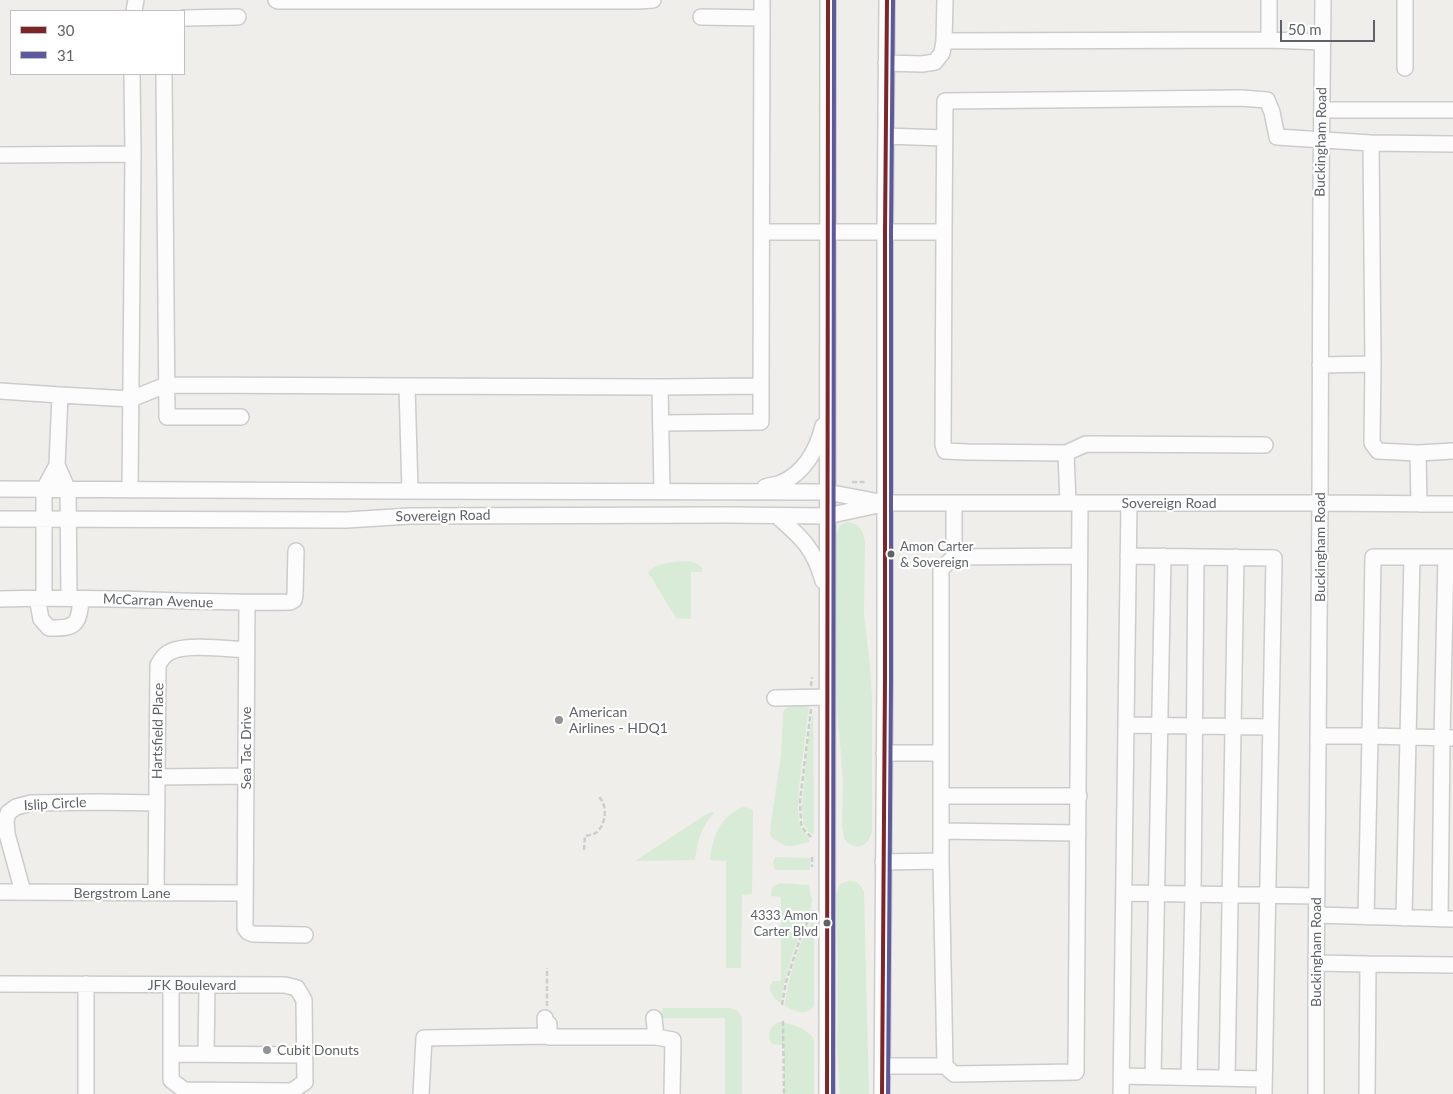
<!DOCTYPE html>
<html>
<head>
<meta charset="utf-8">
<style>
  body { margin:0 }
  #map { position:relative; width:1453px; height:1094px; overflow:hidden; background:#efeeea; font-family:Lato,sans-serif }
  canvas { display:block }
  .legend { position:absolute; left:10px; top:10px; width:175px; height:65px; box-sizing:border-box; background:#fff; border:1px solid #bfc1c3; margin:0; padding:6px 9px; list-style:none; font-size:15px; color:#5f6368 }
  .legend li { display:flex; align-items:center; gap:10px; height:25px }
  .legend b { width:25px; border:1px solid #bfc1c3 }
  .scale { position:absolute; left:1280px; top:20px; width:95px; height:22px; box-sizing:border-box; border:2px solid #5f6368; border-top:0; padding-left:6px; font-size:15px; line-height:18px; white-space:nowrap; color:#5f6368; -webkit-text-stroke:4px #fff; paint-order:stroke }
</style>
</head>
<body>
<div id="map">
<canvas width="1453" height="1094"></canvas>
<ul class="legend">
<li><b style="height:6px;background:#7d2527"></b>30</li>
<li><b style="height:6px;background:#5c599d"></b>31</li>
</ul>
<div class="scale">50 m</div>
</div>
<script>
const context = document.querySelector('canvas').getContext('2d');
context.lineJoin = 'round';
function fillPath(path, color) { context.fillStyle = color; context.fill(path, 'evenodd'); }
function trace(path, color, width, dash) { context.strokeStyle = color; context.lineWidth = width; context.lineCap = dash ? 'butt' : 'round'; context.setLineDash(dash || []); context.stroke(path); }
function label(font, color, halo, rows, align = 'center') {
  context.font = font + ' Lato,sans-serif'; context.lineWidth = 4.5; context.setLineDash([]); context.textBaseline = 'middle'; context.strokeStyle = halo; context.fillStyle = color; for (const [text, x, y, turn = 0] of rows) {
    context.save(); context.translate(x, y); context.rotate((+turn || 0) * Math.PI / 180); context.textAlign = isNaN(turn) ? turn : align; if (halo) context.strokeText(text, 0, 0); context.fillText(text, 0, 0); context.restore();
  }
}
const green = new Path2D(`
  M847,522C859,523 863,530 865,541L864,613L870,666L872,696V830C870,844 860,852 847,842L844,838L842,825L843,782L837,706L835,537L840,525Z
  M674,562C685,561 698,559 703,570L701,572H691V619L676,618L648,572C656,565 664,563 674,562Z
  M792,705L809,706L799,787L798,812L799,823L802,829L809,838V842L794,846H786L773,839L770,834L772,815L781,755L783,714L784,710Z
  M813,711L814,831V834H812L808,831L803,823L802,804L808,740Z
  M744,807L752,809L753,812L752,894L742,895L741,968H726V861L710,860C712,838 721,814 744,807Z
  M712,812L714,813C701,827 697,842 695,860L635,861L705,815Z
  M775,857L810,858V870H776L774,868L773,863Z
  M848,881C857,881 861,884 864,892L869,1094H840L837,1047L838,977L836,895L840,884Z
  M781,883L809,885L810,894L812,899L811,908C798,939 785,970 781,1003C773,999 766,990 773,981H781V897L771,896L772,889L774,886Z
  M814,919V1006C805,1017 796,1011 785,1006C786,986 801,933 814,919Z
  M662,1008H728C736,1009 740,1011 742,1018V1094H725V1018H663Z
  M780,1022C791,1023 809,1030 814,1039V1094H784V1045L772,1044C766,1035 770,1025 780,1022Z`);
const path = new Path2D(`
  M852,482H866
  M811,686L812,677
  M811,709L800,801L801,824L804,830L812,838
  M584,850L585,836C589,835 593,835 597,832C606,824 608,805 599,797
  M812,857V867
  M782,1005L786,982L801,936L813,910
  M547,1006V968
  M783,1021L784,1094`);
const minor = new Path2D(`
  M276,0L278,1H637L653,0
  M945,0L944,41L1269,40V0
  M1405,0V68
  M134,11L136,0
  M701,17L762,18
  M184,18L238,17
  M1269,40L1323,42
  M886,63L922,64L935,62L942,53L944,41
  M132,74L133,154
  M164,74L167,417H241
  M1322,110H1453
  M886,136L944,138
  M0,155L133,154L130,490
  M762,232H944L945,101L1241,98L1267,100L1272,112L1277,137L1371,143L1453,144
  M944,232L943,445L945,451L967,452L1066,453L1086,444L1265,445
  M1373,364L1372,443L1378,451L1418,453L1453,451
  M1320,365L1373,364L1371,143
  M0,391L60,395L57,465L44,489V598
  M60,395L131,399L166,385L407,386
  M661,423L761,422V386
  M1066,453L1068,503
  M1418,453L1419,504
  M57,465L68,490L69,598
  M765,487C770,485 776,485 781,483C804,473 817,450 823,426
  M0,489L393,491L827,492L885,503H1320L1453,504
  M410,491L407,386L660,387
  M662,491L660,387L761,386L762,0
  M777,516C802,538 814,548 823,581
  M0,519L347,520L410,516L727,515L827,516L878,505
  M1128,556L1274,558L1264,1094
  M954,557L1079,556
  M1453,557H1373L1370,736L1453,738
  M37,598L41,619L49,628C76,629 79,624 81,599
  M0,599C97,595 193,604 290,602L294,600L295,595L296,551
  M247,603L245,928L248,932L253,934L305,935
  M775,698L827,697
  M1126,725L1270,727
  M1318,736H1370L1366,917
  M884,753H940
  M157,777L245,776
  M941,796H1079
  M941,831L1078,833
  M883,862L941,861
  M0,892L244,893
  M23,892L7,834L6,821L8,813L16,807L31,803L99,802L157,803
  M156,893L158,665C161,660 163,656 168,653C184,643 227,649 246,650
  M1124,893L1317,896
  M1317,915L1453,919
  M1404,918L1412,557
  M1440,919L1442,738L1446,557
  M1316,963L1368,964L1367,1094
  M1368,964L1453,965
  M0,984L285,985L297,988L304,1000L305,1082L292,1091L184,1090L171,1080V985
  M654,1018L656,1037L673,1040L672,1094
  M549,1024V1037H656
  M171,1054L305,1055
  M206,1054L207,985
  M883,1066H945L954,1074L1076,1072L1080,503
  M945,1066L941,861V569L954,557V503
  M1121,1076L1264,1079
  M1153,1077L1163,556
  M1189,1077L1193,894L1196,557
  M1227,1078L1236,557
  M86,1094V984
  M421,1094L424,1038L546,1036L545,1018
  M827,1094L828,0
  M882,1094L885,678V232L887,0
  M1121,1094L1129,503
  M1316,1094V987L1320,503L1321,189L1323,0`);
const bus1 = new Path2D(`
  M827,1094L828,0
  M882,1094L885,678V232L887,0`);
const bus2 = new Path2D(`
  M833,1094L834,0
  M888,1094L891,678V232L893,0`);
const markers = [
  [891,554,4.5,"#5f6368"],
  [559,720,5,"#919496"],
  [827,923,4.5,"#5f6368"],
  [267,1050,5,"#919496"]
];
const busNames = [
  ["Amon Carter",900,547],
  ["& Sovereign",900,563],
  ["4333 Amon",818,916,"right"],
  ["Carter Blvd",818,932,"right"]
];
const streetNames = [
  ["Buckingham Road",1321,142,-89],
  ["Sovereign Road",1169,503],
  ["Sovereign Road",443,516,-1],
  ["Buckingham Road",1320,547,-90],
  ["McCarran Avenue",158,601,2],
  ["Hartsfield Place",158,731,-89],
  ["Sea Tac Drive",246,748,-90],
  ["Islip Circle",55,804,-3],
  ["Bergstrom Lane",122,893],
  ["Buckingham Road",1316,952,-90],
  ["JFK Boulevard",192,985]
];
const poiNames = [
  ["American",569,712],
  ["Airlines - HDQ1",569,728],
  ["Cubit Donuts",277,1050]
];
fillPath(green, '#d8ebd6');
trace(minor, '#cbcccc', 18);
trace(path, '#cacfcc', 2.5, [5, 2.5]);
trace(minor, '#fdfcfc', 15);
trace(bus1, '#7d2527', 4);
trace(bus2, '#5c599d', 4);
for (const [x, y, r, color] of markers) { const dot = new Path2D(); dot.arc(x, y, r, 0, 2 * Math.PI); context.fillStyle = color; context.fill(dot); trace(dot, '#fff', 2); }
label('13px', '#5f6368', '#fff', busNames, 'left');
label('14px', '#5f6368', '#fff', streetNames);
label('14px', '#5f6368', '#fff', poiNames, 'left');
</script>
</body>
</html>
